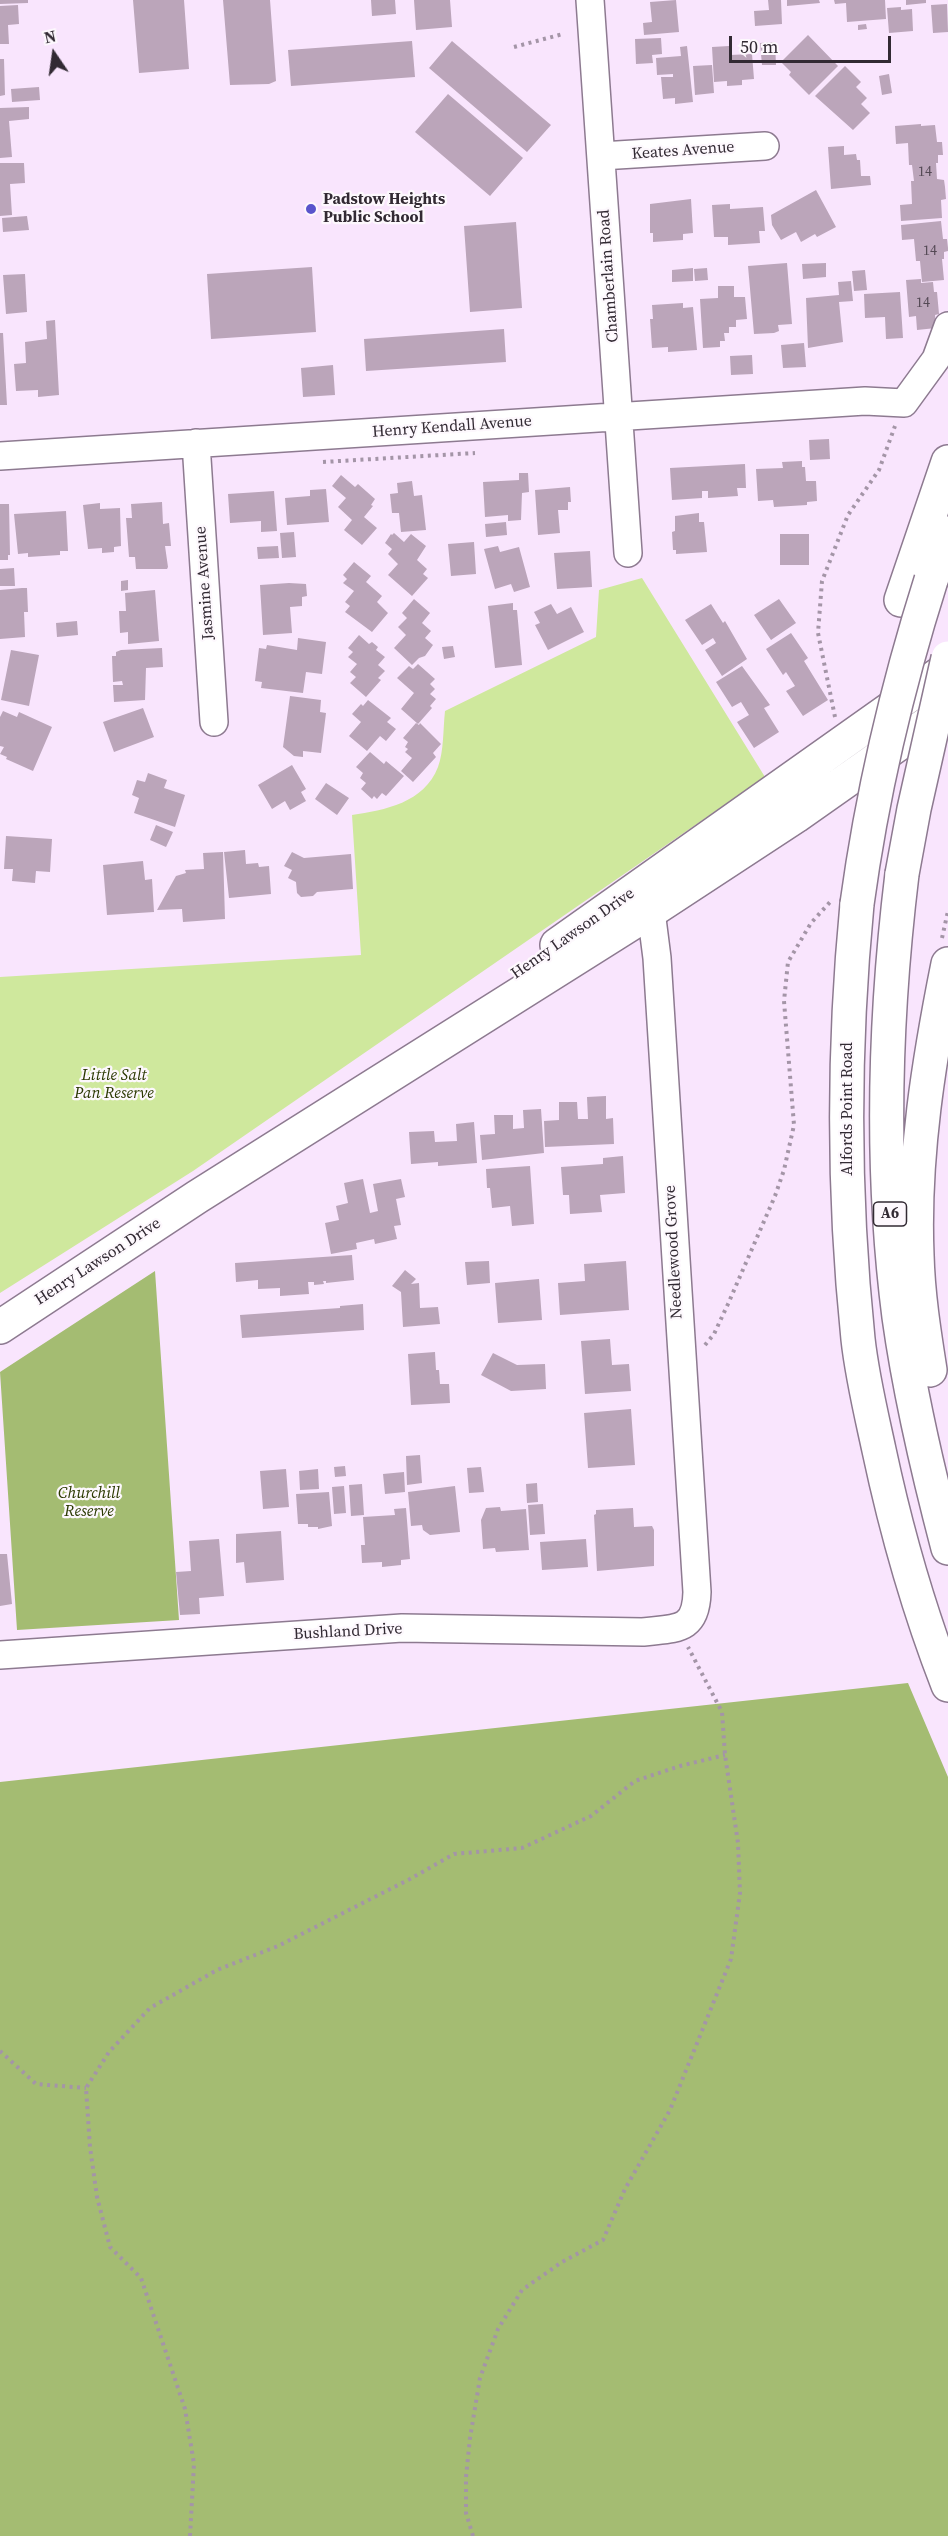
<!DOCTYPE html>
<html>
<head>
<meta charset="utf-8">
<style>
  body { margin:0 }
  #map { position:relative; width:948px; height:2536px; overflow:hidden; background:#f9e5fd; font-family:"Source Serif 4",serif }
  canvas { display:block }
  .north { position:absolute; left:24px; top:24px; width:60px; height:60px; -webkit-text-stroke:4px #fdf8fd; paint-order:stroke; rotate:347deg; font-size:16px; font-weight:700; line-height:24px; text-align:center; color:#322a33 }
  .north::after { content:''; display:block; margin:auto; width:21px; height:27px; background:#322a33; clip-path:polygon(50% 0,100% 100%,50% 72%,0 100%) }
  .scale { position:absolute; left:729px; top:36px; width:162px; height:27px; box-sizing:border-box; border:3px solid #322a33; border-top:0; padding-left:8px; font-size:18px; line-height:21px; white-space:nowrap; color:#322a33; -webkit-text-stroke:4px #fdf8fd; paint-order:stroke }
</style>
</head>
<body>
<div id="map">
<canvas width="948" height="2536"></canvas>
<div class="north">N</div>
<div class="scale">50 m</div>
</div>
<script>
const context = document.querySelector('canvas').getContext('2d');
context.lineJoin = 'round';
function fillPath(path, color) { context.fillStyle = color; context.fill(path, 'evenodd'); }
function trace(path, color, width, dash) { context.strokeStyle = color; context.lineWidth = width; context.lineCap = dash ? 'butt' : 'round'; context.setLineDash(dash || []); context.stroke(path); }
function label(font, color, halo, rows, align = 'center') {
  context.font = font + ' "Source Serif 4",serif'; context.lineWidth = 4.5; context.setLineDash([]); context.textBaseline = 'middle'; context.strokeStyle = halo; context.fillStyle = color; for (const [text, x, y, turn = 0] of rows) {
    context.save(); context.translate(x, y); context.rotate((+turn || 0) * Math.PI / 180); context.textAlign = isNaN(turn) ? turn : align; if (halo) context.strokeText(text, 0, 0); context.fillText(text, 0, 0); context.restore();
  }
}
const green = new Path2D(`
  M642,578L765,777L193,1171L0,1293V977L361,955L352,815C385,810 424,803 438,767C444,751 443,729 445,711L596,637L599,590Z`);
const forest = new Path2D(`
  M155,1271L179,1620L17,1630L0,1372Z
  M908,1683L948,1777V2536H0V1782Z`);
const building = new Path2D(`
  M0,0H28V3L0,4Z
  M133,0H184L189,69L139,73Z
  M223,0H270L276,81L269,84L230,85Z
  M371,0H395L396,14L372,16Z
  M414,0H450L452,27L416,30Z
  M676,0L679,32L644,35L643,23L652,22L650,2Z
  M768,0H781L782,24L755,26L754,11L769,10Z
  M787,0H819L820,3L787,6Z
  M834,0H885L886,19L847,22L846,3L835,4Z
  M906,0H926V3L906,5Z
  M947,4L948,32L933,33L931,5Z
  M18,5L19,24L8,25L9,44H0V6Z
  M901,7V10L912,9L913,31L889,33L887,8Z
  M866,24L867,29L858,30V25Z
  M808,35L838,66L809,95L789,75L791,72L781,62Z
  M661,38L662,54L652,55L653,63L636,64L635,39Z
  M412,41L415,77L291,86L288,50Z
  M452,41L551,125L527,152L429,68Z
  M775,42L776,65H762L760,43Z
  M687,46L693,102L675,104V98L663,99L661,77H673V74L657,75L656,58L681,56L680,47Z
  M729,46L730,55L752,54L754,79L742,80V85L727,86V81L714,82L712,47Z
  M0,59H4L5,95L0,96Z
  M712,65L714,93L695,95L693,66Z
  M845,66L861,82L856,87L867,98L861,104L870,113L853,130L815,96Z
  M889,74L892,93L882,95L879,76Z
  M39,87L40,100L12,102L11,89Z
  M448,94L523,158L490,196L415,132Z
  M29,107V119L9,121L12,157L0,158V108Z
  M921,124V126L935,125L937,142H942L943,155H938V163H936L937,179L944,180L945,187L946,199L941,200L942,218L901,221L900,205L912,204L911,181H914L912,165H909L908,143L896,144L895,126Z
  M844,146V155L856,154L857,160H860L861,176H870L871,185L831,189L828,147Z
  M0,163H24L25,183L10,184L12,215L0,216Z
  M816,190L836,227L817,237L815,234L801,242L796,232L781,240L772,225L771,215Z
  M691,199L693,233L683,234V240L653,242V233H650V204Z
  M730,204V209L763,207L765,231H759L760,243L728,245V237H714L712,205Z
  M27,216L29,230L3,232L2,218Z
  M941,221L943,239H947L948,248V251L944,252V259H942L944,280L922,282L920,261H916L914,239L902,240L901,225Z
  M516,222L522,308L470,312L464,226Z
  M787,263L792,324L778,325L779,331L774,333L754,334L748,266Z
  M826,263V277L803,279L802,264Z
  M312,267L316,332L211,339L207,274Z
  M693,268V281L672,282V270Z
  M707,268L708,280L695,281L694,269Z
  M865,270L867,290L854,291L852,271Z
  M25,274L27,312L6,314L3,275Z
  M921,279V283L933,282L934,292H937L939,314L935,315L936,328L917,330L916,316L909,317L906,280Z
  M851,281L853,301L839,302L843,342L808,348L806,298L839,295L838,282Z
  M718,286H734V297H745L747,319L736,320V327H729V333H724L725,341H720V347L703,348L700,299L718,298Z
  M900,292L903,338L886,339L885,317L865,318L864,294Z
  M683,303V308L693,307L697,350L668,352V347L652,348L650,319H653L652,305Z
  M55,320L59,395L38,397V390L16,391L14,364L26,363L25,342L47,339L46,321Z
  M504,329L506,362L366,371L364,339Z
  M0,333H3L7,405H0Z
  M804,343L806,367L783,368L781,345Z
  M752,355L753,374L731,375L730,356Z
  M333,365L335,395L303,397L301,368Z
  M829,439L830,459L810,460L809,440Z
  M802,461V467H805L806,481H816L817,501L807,502V505L774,507L773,500L758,501L756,469L783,468L782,462Z
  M745,464L746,488H737L738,496L708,498V491H702V498L672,500L670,468Z
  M519,473H528L529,492L522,493L521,520L508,521V515L485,517L483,482L519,480Z
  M341,475L355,487L358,484L375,499L371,505L373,506L364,517L377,528L362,545L344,530L352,520L338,507L346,498L332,486Z
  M412,481L414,496L422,495L426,530L401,532L399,513H392L390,494L398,493L397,483Z
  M570,487L571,502H568V510H558L560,533L538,535L535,490Z
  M326,489L329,522L287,525L285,498L310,496V490Z
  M274,491L277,531L261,532V521L230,523L228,494Z
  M162,502L163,524L169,523L171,546H165L168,567L167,569H136L135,557H129L126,518H132L131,504Z
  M100,503V509L120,508L121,546L114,547V552L102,553V548L88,549L83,505Z
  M0,504H9L10,555H8V560H0Z
  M66,511L68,551H60V555L28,557V553L18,554L14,514Z
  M699,513V522H704L707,552L676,554V550H673L672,532L675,531V516Z
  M506,522L507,535L486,537L485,524Z
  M294,532L296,557L282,558L280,533Z
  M394,533L404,542L411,534L426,546L417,560L427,569L423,574L428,578L412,596L388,575L398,564L388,554L392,549L385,543L391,534L392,535Z
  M780,534H809V565H780Z
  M474,542L476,574L451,576L448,544Z
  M278,546L279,558L258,559L257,547Z
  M498,546L500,552L519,547L530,587L514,592L511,584L495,589L484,549Z
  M590,551L592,587L557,589L554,553Z
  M354,562L371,576L366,582L382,596L377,602L388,613L372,632L345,612L350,606L345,602L354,591L343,583L347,579L343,575Z
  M14,568L15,586H0V569Z
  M128,580V590L121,591V581Z
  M289,583L306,584L307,596L302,597V606L290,607L292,633L263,635L260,585Z
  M22,588H27L28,612H24L25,637L0,639V590Z
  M155,590L159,641L128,644V632L120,633L119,611H126L125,593Z
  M414,599L430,613L422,623L431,631L425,638L433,645L425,656L419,658L412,665L394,648L406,635L398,627L407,618L402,613Z
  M779,599L796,623L771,640L754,615Z
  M513,603V610H517L522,665L495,668L488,606Z
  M551,604L557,614L571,607L584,632L548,650L535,625L540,623L534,612Z
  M711,604L723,623L725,621L747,659L722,676L705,650L716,643L713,638L702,645L685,620Z
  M77,621L78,635L57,637L56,623Z
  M791,633L808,658L804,661L828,700L803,716L786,691L795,686L786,672L783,675L766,649Z
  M359,635L369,644L372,642L378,647L376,650L385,657L378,665L385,671L378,678L381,680L366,697L350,683L356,677L350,672L357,664L348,657L353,652L348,648Z
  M298,638L326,642L322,674L306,672L303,693L261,688L262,682L255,681L259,648L266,649L267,645L297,650Z
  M453,646L455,657L444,659L442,647Z
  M162,648L163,667L146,668L145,700L114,702L113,685H123L122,681L113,682L112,656H116V652L121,650Z
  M11,650L39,655L29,706L1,700Z
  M418,664L435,679L430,684L435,689L430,694L436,699L430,706L432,708L418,724L401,709L414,693L397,678L409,666L413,669Z
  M742,666L770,705L764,708L779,732L754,748L737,722L749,715L741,702L732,707L716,682Z
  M290,696L321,700L320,712L326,713L321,753L303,751V757L294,756L283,747Z
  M368,700L391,718L387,722L396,729L386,741L380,736L367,751L349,736L361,722L352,714L361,704L363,706Z
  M143,708L154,737L114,752L103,722Z
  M3,711L17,717L19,712L52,727L33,771L6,759L7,757L0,754L4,747L0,746V717Z
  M416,723L419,725L420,723L441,744L433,753L436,757L413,782L401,771L412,758L405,752L408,749L405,747L408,742L403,738Z
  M370,752L384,764L386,761L404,776L386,796L382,793L377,799L374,796L372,799L361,789L366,783L360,778L363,773L356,767Z
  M292,765L306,789L301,792L306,801L290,810L285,801L272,809L258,785Z
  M148,773L167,780L164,788L185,795L175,827L134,813L139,798L132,795L137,780L145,782Z
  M326,783L349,798L337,815L315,799Z
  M156,825L173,832L166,847L150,840Z
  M6,836L52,839L50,872L36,871L35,883L12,881L13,869H4Z
  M245,850L246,864L258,863L259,867L269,866L271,894L229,898L224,852Z
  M223,852L225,919L183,922L182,909L157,910L176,876L186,873L185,870L204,869L203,853Z
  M292,852L304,858L351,854L353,889L317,892L313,896L301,897L297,893L296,882L288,878L292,870L284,866Z
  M143,861L145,880L152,879L154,912L107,915L103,865Z
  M606,1096V1119L613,1118L614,1144L545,1147L544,1121L559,1120V1102H577L578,1119H588L587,1097Z
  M541,1109L544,1153L482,1160L480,1135L495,1134L494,1115H513V1129L524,1128L523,1110Z
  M474,1122L477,1163L438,1166V1162L411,1164L409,1132L434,1131L435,1142L457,1141L456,1124Z
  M623,1156L625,1193L600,1195L602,1212L570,1214L569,1195H563L561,1167L603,1164V1158Z
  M530,1166L534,1224L512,1226L510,1206L492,1208L490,1188H487L486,1169Z
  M363,1179L370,1213L378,1211L373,1184L401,1179L405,1197L396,1199L401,1225L394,1226L397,1239L375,1244L374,1239L356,1243L357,1249L331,1254L325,1223L339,1220L336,1206L348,1203L344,1183Z
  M352,1255L354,1280L326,1283V1281H323L324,1284L314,1285V1282H308L309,1294L280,1296V1288L258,1289V1280L236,1282L235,1263Z
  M489,1261L490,1283L467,1285L465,1262Z
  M626,1261L629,1310L560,1315L558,1283L585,1281L584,1264Z
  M405,1270L416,1279L411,1284L419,1283L420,1308L438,1307L440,1324L403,1327L401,1292L392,1286Z
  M539,1279L542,1320L498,1323L495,1283Z
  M363,1304L364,1330L242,1338L240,1315L340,1308V1306Z
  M610,1339L612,1365L629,1364L631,1391L585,1394L581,1341Z
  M435,1352L436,1370H439L440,1384H449L450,1403L411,1405L408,1354Z
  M493,1353L517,1365L545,1364L546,1389L511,1391L481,1375Z
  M631,1409L635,1465L588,1468L584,1413Z
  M420,1455L422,1483L407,1485L406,1456Z
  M345,1466L346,1476L335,1477L334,1467Z
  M481,1467L484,1492L469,1493L467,1468Z
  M286,1469L289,1507L263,1509L260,1471Z
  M318,1469L319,1489L300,1490L299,1471Z
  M404,1472L405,1492L385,1494L383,1474Z
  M537,1483L538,1502L527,1503L526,1484Z
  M362,1484L364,1515L351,1516L349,1485Z
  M344,1486L346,1513L334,1514L332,1487Z
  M455,1486L460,1532L430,1535L423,1530L422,1525L411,1526L408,1492Z
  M329,1492L332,1526L318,1529V1527H308V1524H298L296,1494Z
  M543,1504L545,1534L530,1535L528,1505Z
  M500,1507L501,1511L526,1509L529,1550L496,1552L495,1548L483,1549L481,1520L486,1508Z
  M406,1508L410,1559L401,1560V1565L382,1567V1562L362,1563L361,1545H365L363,1517L395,1515L394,1509Z
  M633,1508L634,1527L652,1526L654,1530V1566L597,1571L594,1515L596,1514V1510Z
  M281,1531L284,1580L246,1583L244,1562L236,1563V1534Z
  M219,1539L224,1596L199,1598L200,1614L180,1615L176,1572L191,1571L189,1541Z
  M586,1539L588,1567L542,1570L540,1542Z
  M0,1554H7L12,1604L0,1606Z`);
const path = new Path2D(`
  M514,47L563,34
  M323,462L475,453
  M835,717L818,633L822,581L848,515L879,470L895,426
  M942,938L948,911
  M705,1345L714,1334L728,1304L775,1196L784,1170L794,1125L784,1001L788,962L811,923L830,902
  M0,2051L36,2084L86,2088
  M190,2536L194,2464L185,2409L141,2278L110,2247L97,2197L90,2147L86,2088L109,2052L150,2008L217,1970L278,1946L410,1879L454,1854L522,1848L591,1816L635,1781L680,1766L725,1755
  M473,2536L466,2513V2477L470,2438L480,2378L498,2329L522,2290L562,2262L603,2240L625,2189L670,2110L731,1959L740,1893L738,1843L725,1755L722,1712L688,1647`);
const minor = new Path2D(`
  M590,0L628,553
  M601,156L765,146
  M196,443L214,722
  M0,456L865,401L904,403L936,359L948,326
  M0,1655L402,1628L643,1632C676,1628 696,1632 697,1592L657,958L651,911L642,897`);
const major = new Path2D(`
  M557,945L948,668
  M0,1327L197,1197L651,911L796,816L948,709`);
const highway = new Path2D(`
  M931,580L948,533
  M901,600L948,462
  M902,874C884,1022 880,1169 899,1317C910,1396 928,1472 948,1548
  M857,904C843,1049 843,1194 858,1339C862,1376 871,1413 879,1450C896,1530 918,1608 948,1685
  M930,1370C924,1332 918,1294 917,1255C913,1157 929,1059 948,964`);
const highwayBridge = new Path2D(`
  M902,874L914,809L948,658
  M857,904C872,794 897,687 931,580`);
const markers = [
  [311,209,6,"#5954cc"]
];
const numberNames = [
  ["14",925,172],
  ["14",930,251],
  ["14",923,303]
];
const shields = [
  [890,1214,33]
];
const shieldNames = [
  ["A6",890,1214]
];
const streetNames = [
  ["Keates Avenue",683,151,-4],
  ["Chamberlain Road",609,276,-94],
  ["Henry Kendall Avenue",452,427,-4],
  ["Jasmine Avenue",205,583,-94],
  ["Henry Lawson Drive",573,934,-35],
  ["Alfords Point Road",848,1109,-90],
  ["Needlewood Grove",674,1252,-93],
  ["Henry Lawson Drive",98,1262,-33],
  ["Bushland Drive",348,1632,-3]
];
const poiNames = [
  ["Padstow Heights",323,200],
  ["Public School",323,218]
];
const parkNames = [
  ["Little Salt",114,1076],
  ["Pan Reserve",114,1094],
  ["Churchill",89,1494],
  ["Reserve",89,1512]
];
fillPath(green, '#cfe89d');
fillPath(forest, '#a4bc72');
fillPath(building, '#bba5ba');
trace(minor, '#8d7a90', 30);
trace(major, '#8d7a90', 36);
trace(highway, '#8d7a90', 36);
trace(path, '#a495a7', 4, [3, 4.5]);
trace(minor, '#fff', 27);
trace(major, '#fff', 33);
trace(highway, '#fff', 33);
trace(highwayBridge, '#8d7a90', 36, []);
trace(highwayBridge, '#fff', 33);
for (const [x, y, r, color] of markers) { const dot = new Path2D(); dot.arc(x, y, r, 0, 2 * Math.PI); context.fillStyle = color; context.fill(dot); trace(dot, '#fdf8fd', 2); }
label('14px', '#544955', null, numberNames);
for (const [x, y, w] of shields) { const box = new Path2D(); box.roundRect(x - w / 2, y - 12, w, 24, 4.5); context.fillStyle = '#fdf8fd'; context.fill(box); trace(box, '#322a33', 1.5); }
label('bold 15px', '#322a33', null, shieldNames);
label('16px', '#322a33', '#fdf8fd', streetNames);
label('bold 16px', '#322a33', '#fdf8fd', poiNames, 'left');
label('italic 16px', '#2a3800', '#fdf8fd', parkNames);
</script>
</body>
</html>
